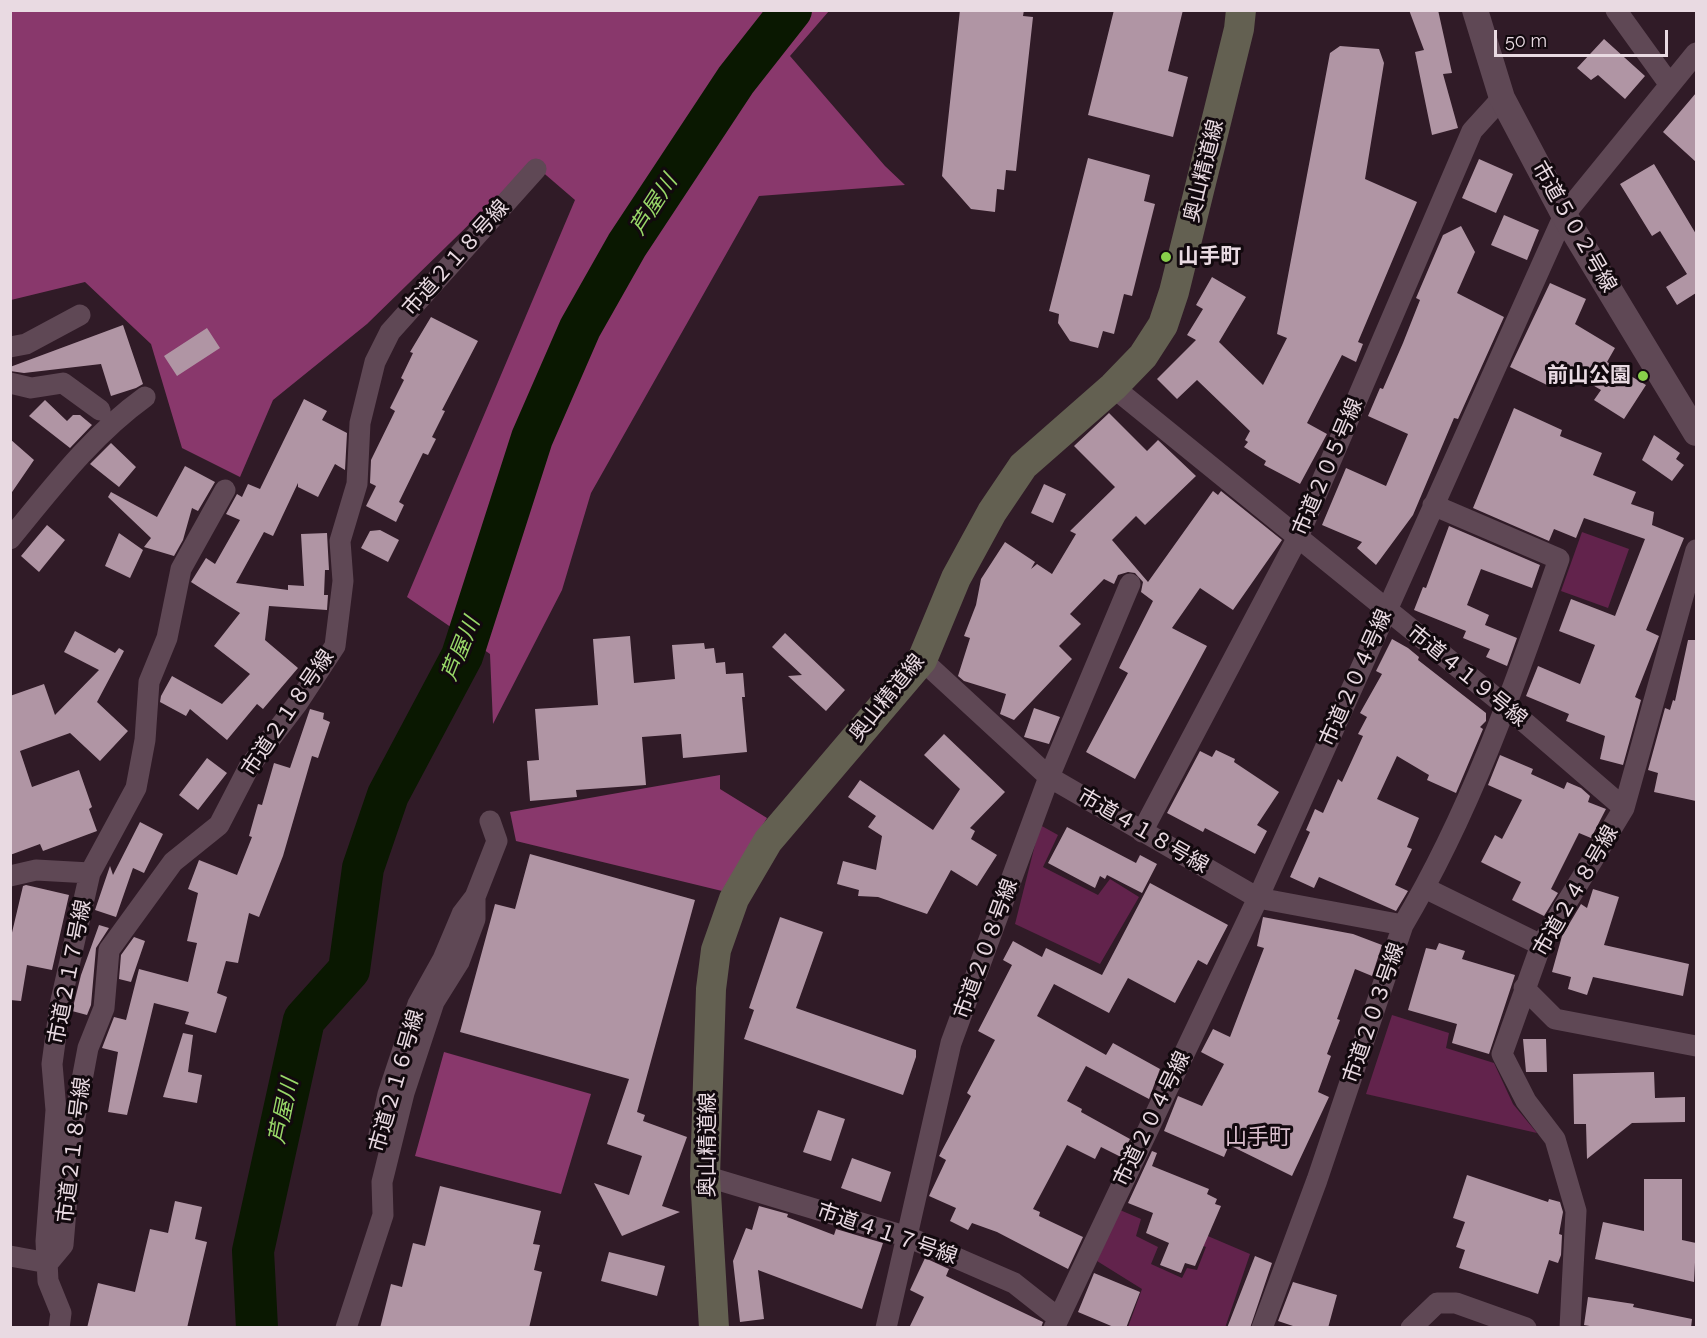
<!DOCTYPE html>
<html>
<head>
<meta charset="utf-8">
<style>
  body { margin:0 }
  #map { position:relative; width:1707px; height:1338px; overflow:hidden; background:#301b27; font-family:Raleway,sans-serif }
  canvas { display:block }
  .frame { position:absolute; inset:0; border:12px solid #e9dae2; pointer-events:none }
  .scale { position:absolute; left:1494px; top:30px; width:174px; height:27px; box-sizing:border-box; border:3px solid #e9dae2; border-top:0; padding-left:8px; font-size:18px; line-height:21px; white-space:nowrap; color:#e9dae2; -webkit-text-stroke:4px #12090e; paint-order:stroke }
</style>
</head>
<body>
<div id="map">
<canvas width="1707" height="1338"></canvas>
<div class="frame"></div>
<div class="scale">50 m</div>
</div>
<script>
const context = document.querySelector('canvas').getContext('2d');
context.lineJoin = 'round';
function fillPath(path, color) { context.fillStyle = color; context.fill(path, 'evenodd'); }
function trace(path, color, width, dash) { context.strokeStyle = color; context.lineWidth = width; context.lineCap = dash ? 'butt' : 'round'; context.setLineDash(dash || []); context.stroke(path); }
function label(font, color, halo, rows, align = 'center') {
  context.font = font + ' Raleway,"Noto Sans JP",sans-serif'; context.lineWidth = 6; context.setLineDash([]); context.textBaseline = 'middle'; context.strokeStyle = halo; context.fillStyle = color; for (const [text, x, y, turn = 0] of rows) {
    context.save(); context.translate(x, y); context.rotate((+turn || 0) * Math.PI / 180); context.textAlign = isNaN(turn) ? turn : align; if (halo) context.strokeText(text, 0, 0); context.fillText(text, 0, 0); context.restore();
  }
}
const green = new Path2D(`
  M1582,532L1629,549L1608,608L1561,591Z
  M1040,825L1058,835L1043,867L1098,895L1110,879L1139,897L1100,964L1015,924Z
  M1392,1015L1449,1033L1446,1048L1494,1063L1513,1104L1537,1133L1366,1094Z
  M1120,1210L1141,1219L1136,1236L1158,1247L1151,1264L1182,1278L1187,1268L1197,1270L1206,1247L1199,1244L1203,1234L1250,1254L1225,1328L1128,1327L1142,1289L1097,1261Z`);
const forest = new Path2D(`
  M10,11H829L790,56L885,166L905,185L759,196L591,493L562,590L493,724L490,654L407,597L575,200L532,163L367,324L273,400L240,477L182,448L151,344L85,282L11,300Z
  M720,775V789L767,818L722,891L516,841L510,812Z
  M444,1052L591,1094L561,1194L415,1156Z`);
const river = new Path2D(`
  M257,1328L253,1251L304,1020L349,970L363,868L388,795L462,656L532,438L580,328L627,245L736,80L791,10`);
const building = new Path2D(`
  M960,10H1024L1023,16L1033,17L1016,171L1006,170L1004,190L997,189L995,212L971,209L942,176Z
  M1114,10H1183L1168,71L1188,77L1173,137L1088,115Z
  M1409,10H1438L1452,73L1443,74L1458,128L1432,135L1415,52L1424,50Z
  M1604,39L1645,76L1625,99L1598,75L1591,80L1577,68Z
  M1340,46L1379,49L1384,63L1365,179L1417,202L1358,342L1363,344L1356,362L1342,355L1307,423L1327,434L1300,484L1264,465L1266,461L1244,447L1248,442L1245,440L1250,431L1197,380L1177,399L1157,379L1196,340L1187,335L1203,309L1196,305L1212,277L1246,297L1219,342L1263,385L1287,338L1277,334L1330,53Z
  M1696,93V162L1663,132Z
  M1088,158L1150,175L1144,201L1155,204L1132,296L1124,294L1114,334L1103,331L1098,348L1070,341L1058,323L1059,314L1049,311Z
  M1479,159L1513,174L1496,213L1462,198Z
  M1654,164L1696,234V293L1677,305L1666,287L1687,274L1660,231L1652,236L1620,184Z
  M1504,215L1539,230L1527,260L1491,245Z
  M1461,226L1475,252L1457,293L1504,317L1458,419L1454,418L1413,515L1376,565L1357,548L1362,542L1322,525L1346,468L1386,486L1408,434L1368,416L1380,388L1383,389L1403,343L1420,300L1416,298L1443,235Z
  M1550,283L1586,299L1575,324L1615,348L1607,362L1646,385L1624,419L1594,400L1601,390L1557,364L1547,385L1510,367Z
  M431,317L478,341L442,410L445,411L432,437L436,439L428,455L423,453L399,502L404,505L396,522L366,506L376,486L370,483L371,460L395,411L390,408L404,380L401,378L413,353L410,352Z
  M123,325L143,384L136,388L111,396L101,364L24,373L10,371V367Z
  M207,328L220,348L177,376L164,356Z
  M304,399L327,411L322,420L347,433L345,470L335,464L318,497L298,487V483L273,536L264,532L236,583L288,590V585L304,586L301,534L327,533L329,570H325L324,595H328L327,610L269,606L265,640L298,668L263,709L257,704L227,740L190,709L186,716L160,702L161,696L172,676L222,704L250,674L214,646L240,613L191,582L206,558L215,564L240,520L226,514L237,494L242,497L248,484L260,489Z
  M45,400L67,421L73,415H80L92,425L70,448L29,416Z
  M1514,408L1562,430L1560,436L1602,453L1593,475L1636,492L1631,504L1654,512L1652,525L1684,538L1646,630L1659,636L1635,697L1641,700L1623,765L1600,759L1605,736L1566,721L1569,714L1526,696L1538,666L1580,684L1595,645L1559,631L1571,599L1615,616L1645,539L1584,518L1576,538L1554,529L1549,541L1473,508Z
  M1109,413L1147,451L1158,440L1196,476L1145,525L1136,516L1112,540L1148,582L1213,491L1218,495L1221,491L1282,540L1233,610L1200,588L1172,628L1207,646L1135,779L1086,752L1128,673L1119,668L1153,601L1141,592L1143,582L1135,573L1128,572L1118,575L1114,584L1104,579L1070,614L1081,624L1059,646L1072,659L1014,720L1000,714L1006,694L964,681L958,676L970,638L964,636L976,605L981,579L1005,542L1035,562L1031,569L1037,564L1052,574L1076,534L1070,531L1115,487L1074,446Z
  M1654,435L1680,453L1676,459L1684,465L1672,481L1642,460Z
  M10,439L34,460L10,495Z
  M111,443L136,467L119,487L90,464Z
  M185,466L215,482L198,511L192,508L183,540L174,556L144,547L151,538L108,497L111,492L157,517Z
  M1044,484L1066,494L1053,523L1031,513Z
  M47,525L65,540L39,572L21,556Z
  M1449,526L1540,565L1532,588L1481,569L1467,605L1489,615L1485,625L1517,638L1507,666L1486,657L1490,649L1463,638L1466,631L1414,610L1423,587L1426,588Z
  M380,530L399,540L388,562L361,548L370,531Z
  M119,533L143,550L130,578L105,566Z
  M75,631L115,653L119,648L124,651L97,702L128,731L100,761L70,733L20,751L32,787L79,770L92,807L89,809L97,831L43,851L40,844L10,855V696L44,684L55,715L99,670L64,652Z
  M785,633L845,690L826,711L788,676L802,675L772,647Z
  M630,636L634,683L675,679L672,645L704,643L705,649L714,648L716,663L725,662L726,674L743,673L745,697H742L747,752L683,758L681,734L642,737L646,785L576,790L577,797L530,801L527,761L539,760L535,709L598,705L593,639Z
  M1392,639L1408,648L1419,657L1418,660L1486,713V721L1480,727L1483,729L1456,793L1427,780L1429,775L1397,756L1377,799L1419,818L1407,847L1412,849L1395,885L1408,891L1396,911L1319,877L1314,888L1290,877L1310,832L1306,830L1315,809L1323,813L1338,779L1342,782L1363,736L1358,734L1367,717L1360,713L1382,674L1376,671Z
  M1688,640H1696V801L1654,792L1658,773L1648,770L1665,708L1670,710L1673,700L1675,701Z
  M1034,708L1060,717L1049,744L1024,737Z
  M310,709L324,713L323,719L330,722L318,758L312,756L283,856L259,917L249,913L238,963L226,961L217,993L227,997L216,1033L185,1024L189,1012L154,1003L127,1115L108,1112L118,1052L102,1048L114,1017L126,1020L139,969L188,982L197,943L187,941L198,893L188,889L199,860L237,875L252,837L249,836L258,804L262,805L274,763L290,768Z
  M944,734L1005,792L970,828L975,831L971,839L997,855L977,886L951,870L927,914L878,897L858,896L859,890L837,884L843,861L876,870L882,836L868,827L876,816L848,797L860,780L933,830L960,789L924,755Z
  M1216,750L1235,759L1234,762L1279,792L1257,825L1267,831L1255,854L1205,828L1203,832L1167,813L1200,751L1212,757Z
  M1500,755L1533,769L1531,774L1564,789L1567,782L1581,788L1590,796L1588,802L1606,809L1591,838L1579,833L1551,889L1558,893L1544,916L1512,900L1521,882L1481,862L1495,835L1502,839L1522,800L1488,785Z
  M207,758L227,773L198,810L179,795Z
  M140,822L163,834L144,873L133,868L116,917L95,910L110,866L113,875Z
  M1067,827L1136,863L1140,855L1157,864L1142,893L1107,875L1105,879L1100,876L1095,888L1048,863Z
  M530,854L695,900L637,1112L645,1115L643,1121L687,1137L662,1206L680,1212L622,1236L594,1183L629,1195L642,1156L607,1144L629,1079L460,1032L495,904L515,909Z
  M1150,883L1228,925L1207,965L1198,960L1175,1003L1128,978L1109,1013L1054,984L1037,1016L1106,1055L1113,1043L1160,1069L1149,1099L1086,1066L1067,1101L1082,1109L1081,1112L1130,1139L1121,1157L1101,1147L1095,1159L1067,1145L1033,1209L1040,1212L1039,1216L1083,1237L1068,1269L997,1232L972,1223L968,1230L950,1221L956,1208L929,1196L946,1160L939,1156L971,1096L967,1093L995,1040L978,1031L1012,965L1003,960L1013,941L1042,957L1046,948L1102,975Z
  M26,885L69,895L52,970L27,965L21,1001L10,1000V941L23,886Z
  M1593,889L1619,897L1604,945L1689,964L1683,996L1593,977L1587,995L1568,989L1571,977L1552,972L1562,936L1581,904L1587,908Z
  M780,917L823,932L796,1008L916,1050V1057L903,1095L744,1039L754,1010L749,1008Z
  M1263,917L1353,934L1382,945L1372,976L1355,969L1337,1019L1340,1020L1327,1054L1331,1056L1318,1092L1329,1097L1292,1176L1229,1145L1224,1157L1164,1131L1178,1096L1202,1106L1224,1064L1201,1052L1213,1029L1230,1037L1264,948L1257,946Z
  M99,925L109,928L96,948L91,1005L87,1015L72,1011L81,975Z
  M134,937L145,941L131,982L119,979L121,955Z
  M1439,943L1465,951L1462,959L1515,975L1489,1054L1452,1043L1457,1024L1408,1010L1426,948L1436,950Z
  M183,1033L193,1035L188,1072L202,1075L197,1103L163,1097Z
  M1523,1039H1546L1547,1072H1526Z
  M1654,1072L1655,1098L1685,1097V1122L1632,1123L1587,1159L1586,1124H1574L1573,1074Z
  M818,1110L845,1119L831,1161L803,1152Z
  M1152,1151L1157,1153L1152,1166L1209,1189L1207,1194L1217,1199L1215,1204L1221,1206L1195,1266L1185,1263L1181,1273L1160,1265L1169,1243L1146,1233L1153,1213L1128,1203Z
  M852,1158L891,1172L881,1202L841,1188Z
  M1467,1175L1548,1202L1549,1199L1560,1202L1563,1212L1559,1234L1562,1235L1561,1255L1558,1263L1549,1260L1538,1294L1459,1268L1465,1250L1456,1247L1465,1222L1453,1218Z
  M1644,1179H1682V1240L1696,1243L1694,1282L1595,1259L1603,1222L1644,1231Z
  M440,1186L541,1211L533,1244L540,1245L534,1270L542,1272L529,1328H380L391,1284L402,1287L413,1243L425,1246Z
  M175,1201L202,1207L195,1239L207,1242L187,1328H87L98,1283L135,1292L150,1229L168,1233Z
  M759,1206L788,1214L787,1217L834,1235L836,1229L883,1243L862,1309L758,1270L764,1319L740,1322L733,1261L746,1228L752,1230Z
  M609,1252L665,1266L657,1296L601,1281Z
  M1255,1256L1272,1263L1250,1328H1227Z
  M925,1258L949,1269L946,1276L1043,1322L1041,1328H909L924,1297L910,1290Z
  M1094,1273L1140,1292L1126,1328H1116L1078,1312Z
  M1293,1282L1337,1295L1328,1328H1299L1278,1321Z
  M1588,1297L1634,1304L1633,1307L1692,1319L1691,1328H1601L1584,1325Z`);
const minor = new Path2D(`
  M1616,10L1670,85
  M10,347L26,344L80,315
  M10,383L31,388L63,383L100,410
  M1113,387L1507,707L1624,808
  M10,539C52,488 91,436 145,397
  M922,660L1049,777L1258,898L1403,925
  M1142,832L1298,537L1472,131L1502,98
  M90,873L136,788L145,740L149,682L167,638L181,569L225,490
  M10,876L36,870L90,873L60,1005L52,1064L56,1110L46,1241L48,1281L61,1313L59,1328
  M1425,888L1541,945
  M1524,988L1555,1019L1696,1046
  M379,1135L388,1094L418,1004L443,959L462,914L475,897L497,841L490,821
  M705,1176L908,1237L1014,1283L1057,1317
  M10,1256L48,1263L63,1245L73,1128L88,1048L104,1008L109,950L173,862L219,825L249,767L297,704L335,646L343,581L340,541L357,484L360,423L375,362L390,332L536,169
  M346,1328L383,1215L382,1182L404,1093L434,1002L459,962L475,919V897
  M886,1328L951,1043L1049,777L1130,584
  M1054,1328L1258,898L1564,215L1696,53
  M1262,1328L1317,1180L1403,925C1471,811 1515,684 1559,559L1433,505
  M1411,1328L1437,1303H1456L1526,1328
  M1570,1328L1576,1211L1555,1139L1526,1101L1502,1054L1541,945L1624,808L1696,550`);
const tertiary = new Path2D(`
  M1475,10L1502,98L1564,215L1696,433`);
const secondary = new Path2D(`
  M714,1328L705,1176L711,989L716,950L734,899L768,841L922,660L956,578L992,512L1023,466L1113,387L1143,356L1163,325L1174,292L1239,29L1241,10`);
const markers = [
  [1166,257,6,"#88cf4a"],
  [1643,376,6,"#88cf4a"]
];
const streetNames = [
  ["奥山精道線",1204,171,-76],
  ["市道５０２号線",1574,227,60],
  ["市道２１８号線",456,258,-48],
  ["市道２０５号線",1328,467,-67],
  ["市道４１９号線",1467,676,39],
  ["市道２０４号線",1356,678,-66],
  ["奥山精道線",887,698,-51],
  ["市道２１８号線",288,713,-56],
  ["市道４１８号線",1143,831,30],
  ["市道２４８号線",1576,891,-60],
  ["市道２０８号線",986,949,-70],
  ["市道２１７号線",70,972,-79],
  ["市道２０３号線",1374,1013,-71],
  ["市道２１６号線",397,1081,-74],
  ["市道２０４号線",1152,1119,-64],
  ["奥山精道線",708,1145,-90],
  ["市道２１８号線",74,1150,-83],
  ["市道４１７号線",887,1234,19]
];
const poiNames = [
  ["山手町",1178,257],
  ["前山公園",1631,376,"right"]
];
const waterNames = [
  ["芦屋川",654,205,-57],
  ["芦屋川",461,649,-68],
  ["芦屋川",284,1111,-78]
];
const neighbourhoodNames = [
  ["山手町",1258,1137]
];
fillPath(green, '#62234c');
fillPath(forest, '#89386c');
trace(river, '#0a1801', 42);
fillPath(building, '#b095a4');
trace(minor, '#5f4855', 21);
trace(tertiary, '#5f4855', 26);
trace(secondary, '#636051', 30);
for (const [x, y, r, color] of markers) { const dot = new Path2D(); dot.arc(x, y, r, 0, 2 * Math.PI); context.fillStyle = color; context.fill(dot); trace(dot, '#12090e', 2); }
label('21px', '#e9dae2', '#12090e', streetNames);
label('bold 21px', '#e9dae2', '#12090e', poiNames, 'left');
label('italic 22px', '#98d768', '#12090e', waterNames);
label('22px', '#dbbfce', '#12090e', neighbourhoodNames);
</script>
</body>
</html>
